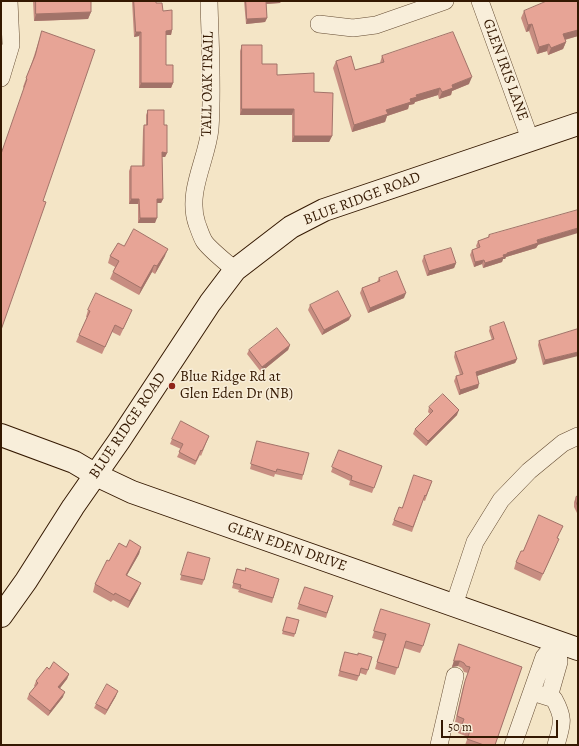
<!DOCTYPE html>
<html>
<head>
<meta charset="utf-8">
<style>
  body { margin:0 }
  #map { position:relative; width:579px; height:746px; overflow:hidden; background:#f4e5c6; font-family:Alegreya,serif }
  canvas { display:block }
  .frame { position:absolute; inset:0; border:2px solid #341801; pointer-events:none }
  .scale { position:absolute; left:441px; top:720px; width:117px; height:18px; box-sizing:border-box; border:2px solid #341801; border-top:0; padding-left:5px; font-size:12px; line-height:14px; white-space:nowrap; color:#341801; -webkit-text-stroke:3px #f8eeda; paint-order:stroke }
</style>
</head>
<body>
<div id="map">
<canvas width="579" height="746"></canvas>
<div class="frame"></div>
<div class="scale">50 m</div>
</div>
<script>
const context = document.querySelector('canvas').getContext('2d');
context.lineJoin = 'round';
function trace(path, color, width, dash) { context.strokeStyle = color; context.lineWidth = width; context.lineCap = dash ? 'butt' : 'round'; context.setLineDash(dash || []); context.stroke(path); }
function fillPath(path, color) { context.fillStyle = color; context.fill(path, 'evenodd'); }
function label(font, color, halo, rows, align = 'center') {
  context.font = font + ' Alegreya,serif'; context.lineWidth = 3; context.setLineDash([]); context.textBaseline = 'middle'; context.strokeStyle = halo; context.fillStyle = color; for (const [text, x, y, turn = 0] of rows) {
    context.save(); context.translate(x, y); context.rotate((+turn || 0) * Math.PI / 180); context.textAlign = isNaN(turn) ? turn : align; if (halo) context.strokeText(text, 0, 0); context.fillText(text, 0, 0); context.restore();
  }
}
const minor = new Path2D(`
  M209,1C210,43 213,87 210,129C207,160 186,192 197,224C199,229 201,236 204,241C209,249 227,263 235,270
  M480,1L530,139
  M319,24L353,28L376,25L445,1
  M1,78L11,45L9,1
  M454,605L475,542L501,500L529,471L563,443L578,436
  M532,692L554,699C565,719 562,724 556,745
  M549,697L559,662L557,642
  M439,745L455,676
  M513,745L544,657L557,642`);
const secondary = new Path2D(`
  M1,435L74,462L96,475L132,492L578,649
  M1,616L26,581L73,507L119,441L210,303L235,270L291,227L324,210L578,124`);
const wall = new Path2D(`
  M33,1H91V12L88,19L34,21Z
  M132,1H156V3L163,11L172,30L171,35H166V65L173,83L171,88H139V36L134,37Z
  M244,1H281L280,3L266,4L267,18L265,22L246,24Z
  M578,1V36L565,40L566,42L563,49L548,55L547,51L537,54L529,31L526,32L521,18L524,11Z
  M42,31L43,201L1,330L24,88L23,87L32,62Z
  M242,45L262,64L277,75L314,92L332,136L329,142H292V115H240V51Z
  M382,56L469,84L452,91L451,95L439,99L438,95L415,102L414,104L409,105L408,109L387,116L385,122L352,132L333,68L336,61L355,70L380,63Z
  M148,110L164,125L167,153L165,157H162L163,199L161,203H157L155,223H138V204H129V171L131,166H142L143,130L144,125H146V115Z
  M489,235L538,245L536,248L506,257L505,259H503L502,262L483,268L482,264L474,267L470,255L472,250L477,248L476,246L478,241L488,238Z
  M124,246L165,256L155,274L152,272L139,295L110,279L113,272L115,267L108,263L110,256Z
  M424,256L456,263L454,268L427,276L422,261Z
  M379,278L404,298L368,313L360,293L362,288L377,282Z
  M310,305L349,320L322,335L308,310Z
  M88,310L129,317L120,336L112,332L102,354L76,342L79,335L87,317H86Z
  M490,327L517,359L515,363L477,376L478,388L459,395L454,381L456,376L460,375L454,357L455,352L492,340L489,331Z
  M578,329L543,365L538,345L539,341Z
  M290,345L288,350L261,372L247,354L249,350Z
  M429,407L457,415L426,446L413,434L415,429L430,414L428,412Z
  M209,436L201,456L200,455L195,465L177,457L181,449L170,444L172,439Z
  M257,441L303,475L302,480L275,474L274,477L250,469Z
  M339,450L382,466L372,493L349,485L350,481L331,472Z
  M432,481L425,501L423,500L412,532L392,525L394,520L402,508Z
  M578,496V515L574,507V502L576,497Z
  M563,526L557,539L556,546L540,581L514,569L516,562L523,551Z
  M126,547H141L139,554L127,575L138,590L128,608L113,600L111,602L93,592L95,584L109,561Z
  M188,552L204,580L202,585L180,580Z
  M237,569L279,579L272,603L238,592L239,590L232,588Z
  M305,587L333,596L326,618L297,609Z
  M381,609L423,646L420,653L404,648L395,675L375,669L383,641L372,638Z
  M287,617L299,620L294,637L282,634Z
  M459,644L522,667L495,745H465L468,737L458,733L461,724L455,722L463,687L468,673L464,672L462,668L458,666L452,667Z
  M345,652L358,655V653L368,670L366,675L360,673L357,681L338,676Z
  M49,669L69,674L67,679L60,688L63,697L48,716L27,699L29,694L35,687L34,686L36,681Z
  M116,696L105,715L94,708L96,704Z`);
const shadedWall = new Path2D(`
  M265,1H281L280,3L264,4Z
  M91,12L88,19L34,21L36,14Z
  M267,18L265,22L246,24L247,19Z
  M532,24L529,31L526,32L528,25Z
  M172,30L171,35H164L166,31Z
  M578,30V36L560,41L563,34Z
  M136,32H141L139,36L134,37Z
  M566,42L563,49L548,55L551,48Z
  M549,44L547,51L537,54L539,47Z
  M472,77L469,84L452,91L451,95L439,99L442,92L452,85Z
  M141,83H173L171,88H139Z
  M440,88L438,95L415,102L414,104L409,105L408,109L387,116L385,122L352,132L354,125L416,95Z
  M242,109H294L292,115H240Z
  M294,136H332L329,142H292Z
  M162,152L167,153L165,157H160Z
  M131,199H139L138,204H129Z
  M157,199H163L161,203H155Z
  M140,218H157L155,223H138Z
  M578,228V233L538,245L536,248L506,257L505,259H503L502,262L483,268L485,263L503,255L507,253L537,240Z
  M168,249L165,256L155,274L157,266Z
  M484,260L482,264L474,267L475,262Z
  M456,263L454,268L427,276L429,271Z
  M154,265L152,272L139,295L141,288Z
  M406,293L404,298L368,313L370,308Z
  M351,316L349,320L322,335L324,330Z
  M290,345L288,350L261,372L262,367Z
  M578,352V356L543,365L545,360Z
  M517,359L515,363L474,377L476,372Z
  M479,384L478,388L459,395L460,390Z
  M459,410L457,415L426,446L428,441Z
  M141,547L139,554L123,582L126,575Z
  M141,583L138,590L128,608L130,601Z
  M454,661H460L458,666L452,667Z
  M69,674L67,679L57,692L58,687Z
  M118,691L116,696L105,715L107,710Z
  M65,692L63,697L48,716L50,711Z`);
const building = new Path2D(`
  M36,1H91V12L36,14Z
  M134,1H156V3H162L163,11L172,10V30L166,31V65H173V83H141V32H136Z
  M246,1H266L267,18L247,19Z
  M547,1H578V30L563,34L566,42L551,48L549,44L539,47L532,24L528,25L524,11Z
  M42,31L95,50L43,201L46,202L1,330V154L27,79L26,78L35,56Z
  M453,32L472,77L452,85L453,88L442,92L440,88L416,95L417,97L410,99L411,102L386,110L388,114L354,125L336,61L351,56L355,70L384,62L382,56Z
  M242,45H262V64H277V75L314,73V92L333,93L332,136H294V109H242Z
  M148,110H164V125H167V153L162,152L163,199H157V218H140L139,199H131V166H144V125H147Z
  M578,210V228L537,240L538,243L507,253V254L503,255L504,257L485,263L484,260L475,262L472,250L480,247L478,241L489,237V235Z
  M134,229L168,249L157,266L154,265L141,288L113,272L119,261L110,256L118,243L124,246Z
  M451,248L456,263L429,271L424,256Z
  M397,271L406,293L370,308L362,288L380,281L379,278Z
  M338,291L351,316L324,330L310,305Z
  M96,293L132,310L123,329L115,325L105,347L79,335L90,311L88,310Z
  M504,322L517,359L476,372L479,384L460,390L456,376L463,374L455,352L494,339L490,327Z
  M277,328L290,345L262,367L249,350Z
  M578,329V352L545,360L539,341Z
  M443,394L459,410L428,441L415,429L433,411L429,407Z
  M181,421L209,436L202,451L201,450L196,461L179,452L183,444L172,439Z
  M257,441L309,453L303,475L277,469L276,472L251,464Z
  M339,450L382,466L374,488L351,480L352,476L332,467Z
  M414,475L432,481L426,496L425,495L413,527L394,520L399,507L402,508Z
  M578,496V507L576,502V497Z
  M539,515L563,526L557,538L559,539L543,574L516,562L521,551H523Z
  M130,540L141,547L126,575L141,583L130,601L115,593L114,595L95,584L107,560L109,561L119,543L126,547Z
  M188,552L210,558L204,580L181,575Z
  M246,568L279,579L273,598L240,588L241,585L233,583L237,569L245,571Z
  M305,587L333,596L327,613L299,604Z
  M381,609L430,624L423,646L406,641L398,668L377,662L386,634L374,631Z
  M287,617L299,620L295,634L283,631Z
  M459,644L522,667L495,745H484L467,739L470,731L461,727L464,719L457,716L465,681L470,667L466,666L464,663L460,661H454Z
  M345,652L358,655V653L372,657L368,670L361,668L359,676L340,671Z
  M54,662L69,674L58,687L65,692L50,711L29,694L38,683L36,681L47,667L49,669Z
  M107,684L118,691L107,710L96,704Z`);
const markers = [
  [172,386,4,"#8f2418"]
];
const streetNames = [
  ["GLEN IRIS LANE",505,70,70],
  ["TALL OAK TRAIL",208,84,-89],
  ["BLUE RIDGE ROAD",362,199,-21],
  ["BLUE RIDGE ROAD",128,426,-56],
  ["GLEN EDEN DRIVE",287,547,19]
];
const poiNames = [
  ["Blue Ridge Rd at",180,377],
  ["Glen Eden Dr (NB)",180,394]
];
trace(minor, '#644b32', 18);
trace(secondary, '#341801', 24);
trace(minor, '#f8eeda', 17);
trace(secondary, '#f8eeda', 22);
fillPath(wall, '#c78d81');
fillPath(shadedWall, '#a27369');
fillPath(building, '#e7a496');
trace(building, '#a27369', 1);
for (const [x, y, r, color] of markers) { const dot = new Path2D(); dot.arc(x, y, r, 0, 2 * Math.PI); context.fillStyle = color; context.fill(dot); trace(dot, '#f8eeda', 1.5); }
label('15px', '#341801', '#f8eeda', streetNames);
label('15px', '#341801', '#f8eeda', poiNames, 'left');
</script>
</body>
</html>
